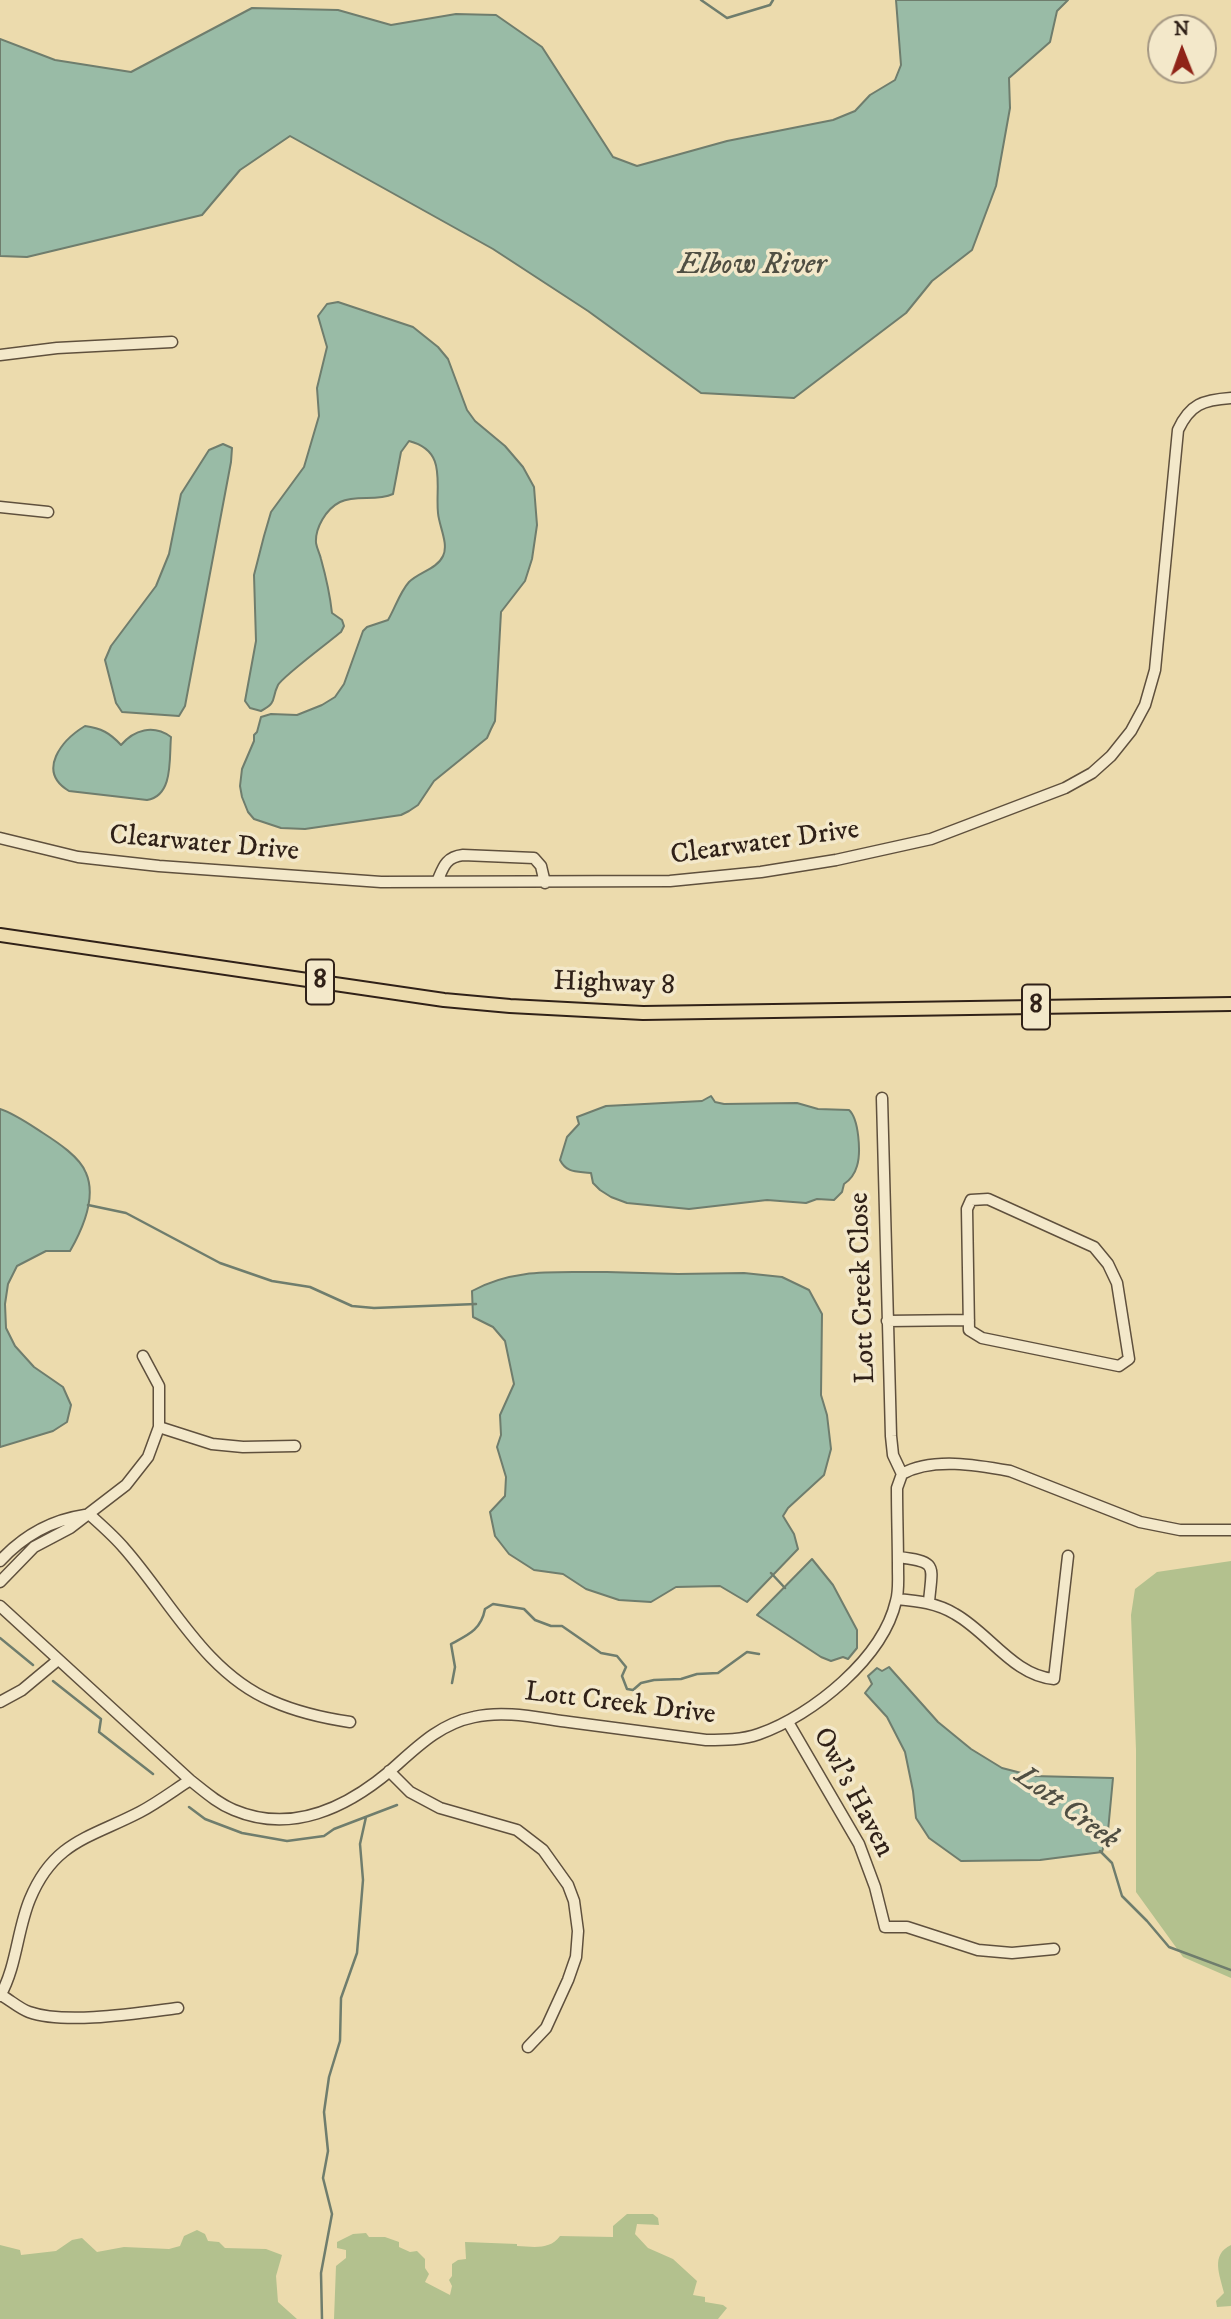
<!DOCTYPE html>
<html>
<head>
<meta charset="utf-8">
<style>
  body { margin:0 }
  #map { position:relative; width:1231px; height:2319px; overflow:hidden; background:#ecdbad; font-family:"IM FELL DW Pica",serif }
  canvas { display:block }
  .north { position:absolute; left:1147px; top:14px; width:70px; height:70px; box-sizing:border-box; background:#f3e8ca; border:2px solid #a59883; border-radius:50%; rotate:359deg; font-size:19px; font-weight:700; line-height:28px; text-align:center; color:#302118 }
  .north::after { content:''; display:block; margin:auto; width:24px; height:32px; background:#8f2418; clip-path:polygon(50% 0,100% 100%,50% 72%,0 100%) }
</style>
</head>
<body>
<div id="map">
<canvas width="1231" height="2319"></canvas>
<div class="north">N</div>
</div>
<script>
const context = document.querySelector('canvas').getContext('2d');
context.lineJoin = 'round';
function fillPath(path, color) { context.fillStyle = color; context.fill(path, 'evenodd'); }
function trace(path, color, width, dash) { context.strokeStyle = color; context.lineWidth = width; context.lineCap = dash ? 'butt' : 'round'; context.setLineDash(dash || []); context.stroke(path); }
function label(font, color, halo, rows, align = 'center') {
  context.font = font + ' "IM FELL DW Pica",serif'; context.lineWidth = 7; context.setLineDash([]); context.textBaseline = 'middle'; context.strokeStyle = halo; context.fillStyle = color; for (const [text, x, y, turn = 0] of rows) {
    context.save(); context.translate(x, y); context.rotate((+turn || 0) * Math.PI / 180); context.textAlign = isNaN(turn) ? turn : align; if (halo) context.strokeText(text, 0, 0); context.fillText(text, 0, 0); context.restore();
  }
}
const green = new Path2D(`
  M1231,1561V1978L1183,1957L1136,1892V1750L1131,1615L1135,1589L1157,1572Z
  M627,2214H653L658,2218L659,2225L637,2224L635,2234L648,2248L673,2259L697,2281L693,2295L705,2297V2302L723,2305L727,2308L718,2319H334L336,2266L346,2258V2250L337,2248V2242L353,2234L366,2233L369,2237H385L399,2242V2247L410,2252L417,2251L425,2259V2268L429,2274L425,2282L450,2295L452,2286L449,2280L452,2276V2264L458,2260L466,2259L465,2242L517,2244V2246C534,2247 550,2250 560,2236L613,2237V2226Z
  M197,2230L205,2234L208,2241L219,2242L225,2248L266,2249L282,2255L276,2276L278,2302L297,2319H0V2245L20,2250L21,2255L56,2251L72,2240L82,2238L97,2252L124,2247L169,2249L180,2246L184,2236Z
  M1231,2245V2314V2306L1217,2307L1216,2301L1224,2293C1220,2275 1210,2255 1231,2245Z`);
const water = new Path2D(`
  M896,0H1068L1057,11L1050,42L1009,78L1010,108L996,186L972,250L932,281L906,313L794,398L701,393L588,311L493,249L290,136L240,170L202,215L27,257L0,256V39L55,60L131,72L252,8L338,10L391,25L456,14L496,15L542,47L613,157L637,166L727,141L833,120L855,111L870,95L895,80L901,65Z
  M338,302L413,327L438,347L448,359L467,410L475,421L505,446L523,467L534,487L537,525L532,559L525,581L501,612L495,721L491,729L487,738L434,781L418,805L409,811L401,815L305,829L281,828L254,819L248,812L242,797L240,786L242,769L254,741V735L257,732L261,717L271,714L297,715L322,705L335,697L344,684L363,631L367,627L388,620C395,608 400,592 409,582C419,572 437,569 443,556C449,544 439,526 438,513C435,484 448,451 409,441L401,452L393,494C376,502 357,494 340,502C326,509 315,528 316,543C317,549 320,554 321,559C326,577 330,595 332,613L342,620L344,626L341,632C330,641 282,677 278,685C271,699 278,702 261,711L250,708L245,701L256,641L254,575L264,536L271,512L304,467L319,416L317,388L327,347L318,316L327,304Z
  M223,444L232,448L231,462L185,706L179,716L122,712L116,703L105,660L111,646L156,586L169,554L181,494L209,450Z
  M85,726C101,728 110,733 121,745C134,730 153,724 171,737C169,757 174,796 147,800L69,791C36,771 62,740 85,726Z
  M711,1096L715,1102L724,1104L797,1103L818,1109L849,1110C859,1119 861,1153 857,1166C855,1173 850,1180 844,1184L842,1192L834,1200L817,1199L806,1203L767,1200L689,1209L627,1203L611,1197L600,1190L593,1183L591,1173C578,1171 567,1174 560,1160L567,1137L579,1124L577,1117L606,1106L702,1101Z
  M0,1109C15,1114 29,1124 43,1133C57,1142 80,1157 86,1173C97,1198 82,1230 70,1251H46L17,1266L8,1284L5,1304L6,1328L15,1346L34,1367L63,1387L71,1405L67,1422L53,1431L0,1447Z
  M607,1272L678,1274L744,1273L782,1277L809,1290L822,1314L821,1395L827,1415L831,1449L824,1475L788,1508L783,1516L794,1534L798,1549L747,1602L720,1586L676,1587L651,1602L619,1600L586,1589L563,1574L534,1570L509,1554L495,1536L490,1512L505,1496L506,1477L497,1447L501,1435L500,1415L514,1384L505,1341L493,1327L473,1317L472,1291C515,1267 559,1273 607,1272Z
  M812,1559L833,1585L857,1630V1648L848,1659L843,1657L831,1661L821,1657L757,1615Z
  M889,1667L938,1722L971,1749L1002,1768L1033,1776L1113,1778L1108,1831L1102,1852L1040,1860L961,1861L929,1838L916,1818L913,1791L905,1752L887,1717L865,1693L872,1684L868,1676L877,1668L882,1671Z`);
const stream = new Path2D(`
  M701,0L727,18L770,5L773,0
  M88,1205L126,1213L220,1263L272,1281L310,1287L352,1306L374,1308L476,1304
  M771,1573L785,1588
  M0,1638L33,1665
  M53,1681L101,1719L99,1732L153,1774
  M452,1683L455,1667L451,1644C468,1635 481,1630 485,1609L493,1604L524,1609L535,1620L551,1626H562L601,1653L617,1656L626,1667L622,1676L627,1689L633,1690L641,1683L654,1680L681,1679L697,1674L718,1673L747,1652L759,1654
  M189,1807L205,1819L242,1833L287,1841L324,1836L334,1829L397,1805
  M1100,1851L1112,1863L1122,1896L1147,1921L1169,1947L1231,1970
  M322,2319L321,2273L332,2214L323,2178L328,2151L324,2112L329,2077L340,2041L341,1998L357,1953L363,1880L360,1844L366,1817`);
const minor = new Path2D(`
  M0,355L57,348L172,342
  M0,507L48,512
  M0,838L78,857L159,866L381,882L670,881L761,872L836,860L931,839L1065,788L1092,773L1111,756L1131,731L1145,705L1155,670L1178,430C1190,404 1203,400 1231,398
  M437,882C443,868 445,857 463,855L534,858L541,866L545,883
  M882,1098L891,1436L893,1455L902,1474
  M988,1199L1094,1247L1108,1264L1117,1283L1129,1359L1119,1366L982,1338L969,1330L967,1209L971,1200Z
  M887,1321L969,1320
  M159,1427L212,1444L243,1447L295,1446
  M89,1514C101,1525 114,1536 124,1548C170,1600 205,1673 272,1701C297,1712 323,1718 350,1722
  M898,1557C939,1562 932,1565 929,1602
  M0,1561C23,1536 52,1520 85,1515
  M0,1582L34,1547L70,1528L126,1485L148,1457L159,1427V1386L143,1356
  M897,1599C918,1601 937,1603 955,1614C989,1633 1014,1676 1054,1679L1068,1556
  M0,1606L190,1780C204,1791 217,1803 234,1810C291,1834 346,1808 390,1771C416,1748 439,1724 474,1717C505,1710 538,1718 569,1722C615,1728 660,1734 706,1740C724,1740 742,1740 759,1734C813,1715 883,1658 896,1601C899,1591 898,1579 898,1569C898,1542 897,1515 897,1488L902,1474C932,1457 977,1465 1010,1471L1140,1522L1180,1530H1231
  M0,1702L22,1690L58,1660
  M788,1722L859,1844L875,1887L885,1927H907L978,1950L1012,1953L1054,1949
  M389,1771L410,1792L440,1808L517,1830L543,1850L568,1885L574,1901L578,1931L576,1957L568,1980L546,2028L528,2047
  M1,1995C10,2000 20,2009 29,2012C66,2025 139,2013 178,2008
  M0,1996C17,1966 17,1930 30,1899C54,1841 90,1838 140,1812C157,1803 173,1791 190,1780`);
const major = new Path2D(`
  M0,935L444,1000L510,1006L643,1013L1231,1004`);
const shields = [
  [320,982,28],
  [1036,1007,28]
];
const shieldNames = [
  ["8",320,982],
  ["8",1036,1007]
];
const streetNames = [
  ["Clearwater Drive",765,844,-8],
  ["Clearwater Drive",204,845,5],
  ["Highway 8",614,985,2],
  ["Lott Creek Close",864,1288,-92],
  ["Lott Creek Drive",620,1705,7],
  ["Owl's Haven",852,1793,62]
];
const waterNames = [
  ["Elbow River",752,267],
  ["Lott Creek",1066,1809,36]
];
fillPath(green, '#b3c18e');
fillPath(water, '#99bba6');
trace(water, '#6f7d6d', 2);
trace(stream, '#6f7d6d', 2.5);
trace(minor, '#5f503d', 13);
trace(major, '#302118', 16);
trace(minor, '#f3e8ca', 10);
trace(major, '#ecdbad', 12);
for (const [x, y, w] of shields) { const box = new Path2D(); box.roundRect(x - w / 2, y - 22.5, w, 45, 5); context.fillStyle = '#f3e8ca'; context.fill(box); trace(box, '#302118', 2); }
label('bold 26px', '#302118', null, shieldNames);
label('28px', '#302118', '#f3e8ca', streetNames);
label('italic 30px', '#504f43', '#f3e8ca', waterNames);
</script>
</body>
</html>
